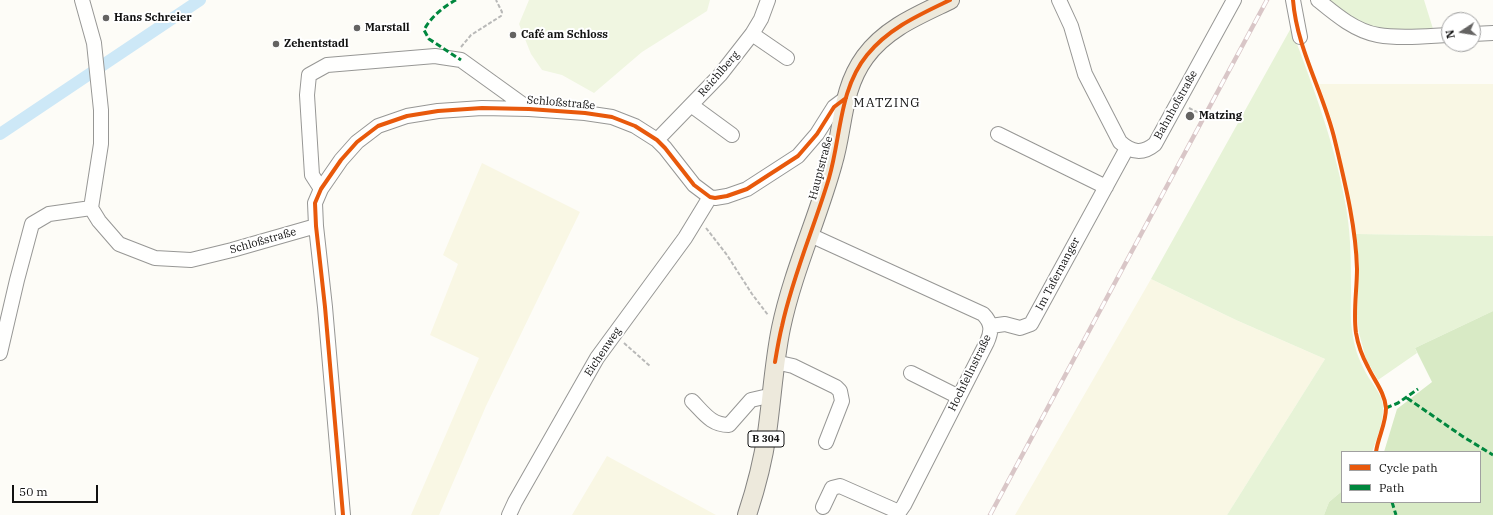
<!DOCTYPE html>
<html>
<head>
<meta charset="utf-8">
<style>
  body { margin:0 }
  #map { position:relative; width:1493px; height:515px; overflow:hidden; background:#fdfcf7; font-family:"IBM Plex Serif",serif }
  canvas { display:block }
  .legend { position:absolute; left:1341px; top:451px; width:140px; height:52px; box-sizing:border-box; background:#fff; border:1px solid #a0a0a0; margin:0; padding:5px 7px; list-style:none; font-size:12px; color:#111 }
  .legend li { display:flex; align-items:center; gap:8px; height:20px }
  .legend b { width:20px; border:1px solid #a0a0a0 }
  .north { position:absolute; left:1441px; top:12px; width:40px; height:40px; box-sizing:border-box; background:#fff; border:1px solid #a0a0a0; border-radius:50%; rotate:258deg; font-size:11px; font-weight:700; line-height:16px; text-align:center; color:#111 }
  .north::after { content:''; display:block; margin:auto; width:14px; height:18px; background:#646362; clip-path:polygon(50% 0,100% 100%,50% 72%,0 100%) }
  .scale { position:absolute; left:12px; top:485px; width:86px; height:18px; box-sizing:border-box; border:2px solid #111; border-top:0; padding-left:5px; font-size:12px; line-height:14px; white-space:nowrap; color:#111; -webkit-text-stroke:3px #fff; paint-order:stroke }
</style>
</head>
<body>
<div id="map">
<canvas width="1493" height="515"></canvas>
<ul class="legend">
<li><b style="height:5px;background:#e8590c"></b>Cycle path</li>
<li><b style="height:5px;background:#00873e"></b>Path</li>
</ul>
<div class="north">N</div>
<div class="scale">50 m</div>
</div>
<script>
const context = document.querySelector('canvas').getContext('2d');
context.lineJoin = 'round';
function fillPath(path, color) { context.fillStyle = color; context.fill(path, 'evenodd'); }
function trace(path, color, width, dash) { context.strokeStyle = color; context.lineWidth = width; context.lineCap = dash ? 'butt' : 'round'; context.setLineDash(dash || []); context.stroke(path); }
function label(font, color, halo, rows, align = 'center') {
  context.font = font + ' "IBM Plex Serif",serif'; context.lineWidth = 4; context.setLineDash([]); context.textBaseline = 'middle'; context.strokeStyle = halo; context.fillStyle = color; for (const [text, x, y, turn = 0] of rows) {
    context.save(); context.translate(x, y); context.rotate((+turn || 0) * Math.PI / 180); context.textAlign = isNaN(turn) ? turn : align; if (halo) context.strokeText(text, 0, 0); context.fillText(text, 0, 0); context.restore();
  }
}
const farmland = new Path2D(`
  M1319,84H1493V236L1356,234L1335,130Z
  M482,163L580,212L486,406L439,515H411L479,358L430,335L458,264L443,255Z
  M1151,279L1236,320L1325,359L1227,515H1015Z
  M607,456L716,515H572Z`);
const green = new Path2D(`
  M1325,0H1424L1434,32L1371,30Z
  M1291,28C1314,89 1337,149 1347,213C1351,239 1351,265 1351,291C1351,304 1350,318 1352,330C1354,347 1358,358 1366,373C1372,384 1383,395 1383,408C1383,423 1377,438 1372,452H1342V491L1329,502L1324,515H1227L1325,359L1236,320L1151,279Z
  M1356,234L1493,236V311L1415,348L1417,353L1378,380L1366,359L1359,333L1357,315L1359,263Z`);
const forest = new Path2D(`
  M1493,311V515H1324L1329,502L1342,491V502H1480V452H1384L1397,409L1432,382L1415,348Z`);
const pitch = new Path2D(`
  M529,0H710L707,11L642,52L594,93L562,75L542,70L531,54L519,24Z`);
const canal = new Path2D(`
  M0,134L200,0`);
const path = new Path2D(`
  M461,47L471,35L501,16L502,12L496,0
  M1189,108L1203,115
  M706,228L727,255L752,294L768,315
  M624,343L650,366`);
const minor = new Path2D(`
  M82,0L94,43L101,110V144L91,208L99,221L119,244L155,258L191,260L232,250L316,226
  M1059,0L1071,26L1085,74L1120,142C1132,153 1143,154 1155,144L1234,0
  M1293,0L1300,37
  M1318,0C1335,14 1355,31 1378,35C1400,39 1427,36 1449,35
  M752,34L787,58
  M1473,34L1493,33
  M691,105L732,135
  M998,134L1106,187
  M657,140L720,75L752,34L761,19L768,0
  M321,189L312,175L307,95L309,75L327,65L435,56L441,57L461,60L529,109
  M810,235L983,314C992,323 992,331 987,342L904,505L897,515
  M991,326L1005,324L1020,328L1031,324L1127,148
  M0,353L17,280L32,224L49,214L91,208
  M775,362L793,366L836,387L840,391L842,401L826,442
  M911,373L959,397
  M692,401C704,413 711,425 729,425L751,400L764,397L771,398
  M823,507L832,488L840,486L899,512
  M343,515L325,307L316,226L315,203L321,189L341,160L357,142L378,126L407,116L438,111L482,108L529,109L585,113L612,117L635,126L657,140L665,148L694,185L710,197L715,198L727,196L747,189L798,156L817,134L834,107L846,98
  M509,515L515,502L597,358L685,238L710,197`);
const major = new Path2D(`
  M747,515C756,488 763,461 767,433C772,398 774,362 781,328C793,271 818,218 833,163C844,126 841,90 865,57C886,28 919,15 950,0`);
const rail = new Path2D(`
  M990,515L1267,0`);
const quiet = new Path2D(`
  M456,0C444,6 430,18 424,30L429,39L461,60
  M1407,398L1462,436L1493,455
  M1386,408L1398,403L1418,389
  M1392,502L1396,515`);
const cycleway = new Path2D(`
  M1293,0C1297,50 1324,93 1335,141C1345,183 1356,227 1357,269C1357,290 1353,312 1356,333C1358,345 1362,356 1368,367C1374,380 1385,393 1386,408C1386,424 1378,437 1376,452
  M775,362C777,350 779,338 782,326C793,275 814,228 829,178C841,137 839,89 867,55C889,28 919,15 950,0
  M343,515L325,307L316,226L315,203L321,189L341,160L357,142L378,126L407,116L438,111L482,108L529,109L585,113L612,117L635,126L657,140L665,148L694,185L710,197L715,198L727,196L747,189L798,156L817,134L834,107L846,98`);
const markers = [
  [106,18,4,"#646362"],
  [357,28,4,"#646362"],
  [513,35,4,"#646362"],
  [276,44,4,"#646362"],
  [1190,116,5,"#646362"]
];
const shields = [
  [766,439,36]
];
const shieldNames = [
  ["B 304",766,439]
];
const poiNames = [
  ["Hans Schreier",114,18],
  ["Marstall",365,28],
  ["Café am Schloss",521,35],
  ["Zehentstadl",284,44],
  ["Matzing",1199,116]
];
const streetNames = [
  ["Reichlberg",719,74,-49],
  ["Schloßstraße",561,103,5],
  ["Bahnhofstraße",1176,105,-61],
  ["Hauptstraße",821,168,-75],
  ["Schloßstraße",263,241,-16],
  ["Im Tafernanger",1058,274,-62],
  ["Eichenweg",603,352,-56],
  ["Hochfellnstraße",970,373,-64]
];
const quarterNames = [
  ["MATZING",887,103]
];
fillPath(farmland, '#f9f7e4');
fillPath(green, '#e7f3d7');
fillPath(forest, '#d8eac5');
fillPath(pitch, '#f0f6e1');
trace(canal, '#cde8f7', 12);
trace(minor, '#979795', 16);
trace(major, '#858482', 20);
trace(path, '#b9b9b8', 2, [4, 2]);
trace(minor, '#fffffe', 14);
trace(major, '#ede9dc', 18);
trace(rail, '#d9c6c7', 4.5);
trace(rail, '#fff', 3, [9]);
trace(quiet, '#00873e', 3, [6, 3]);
trace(cycleway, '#e8590c', 4);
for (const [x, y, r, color] of markers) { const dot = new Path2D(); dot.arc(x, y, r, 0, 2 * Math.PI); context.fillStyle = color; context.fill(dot); trace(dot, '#fff', 1.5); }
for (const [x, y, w] of shields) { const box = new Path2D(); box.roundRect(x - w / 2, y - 8, w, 16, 3); context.fillStyle = '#fff'; context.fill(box); trace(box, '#111', 1); }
label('bold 10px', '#111', null, shieldNames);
label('bold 11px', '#111', '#fff', poiNames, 'left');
label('11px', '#111', '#fff', streetNames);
context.letterSpacing = '1px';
label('13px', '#111', '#fff', quarterNames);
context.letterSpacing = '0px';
</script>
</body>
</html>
